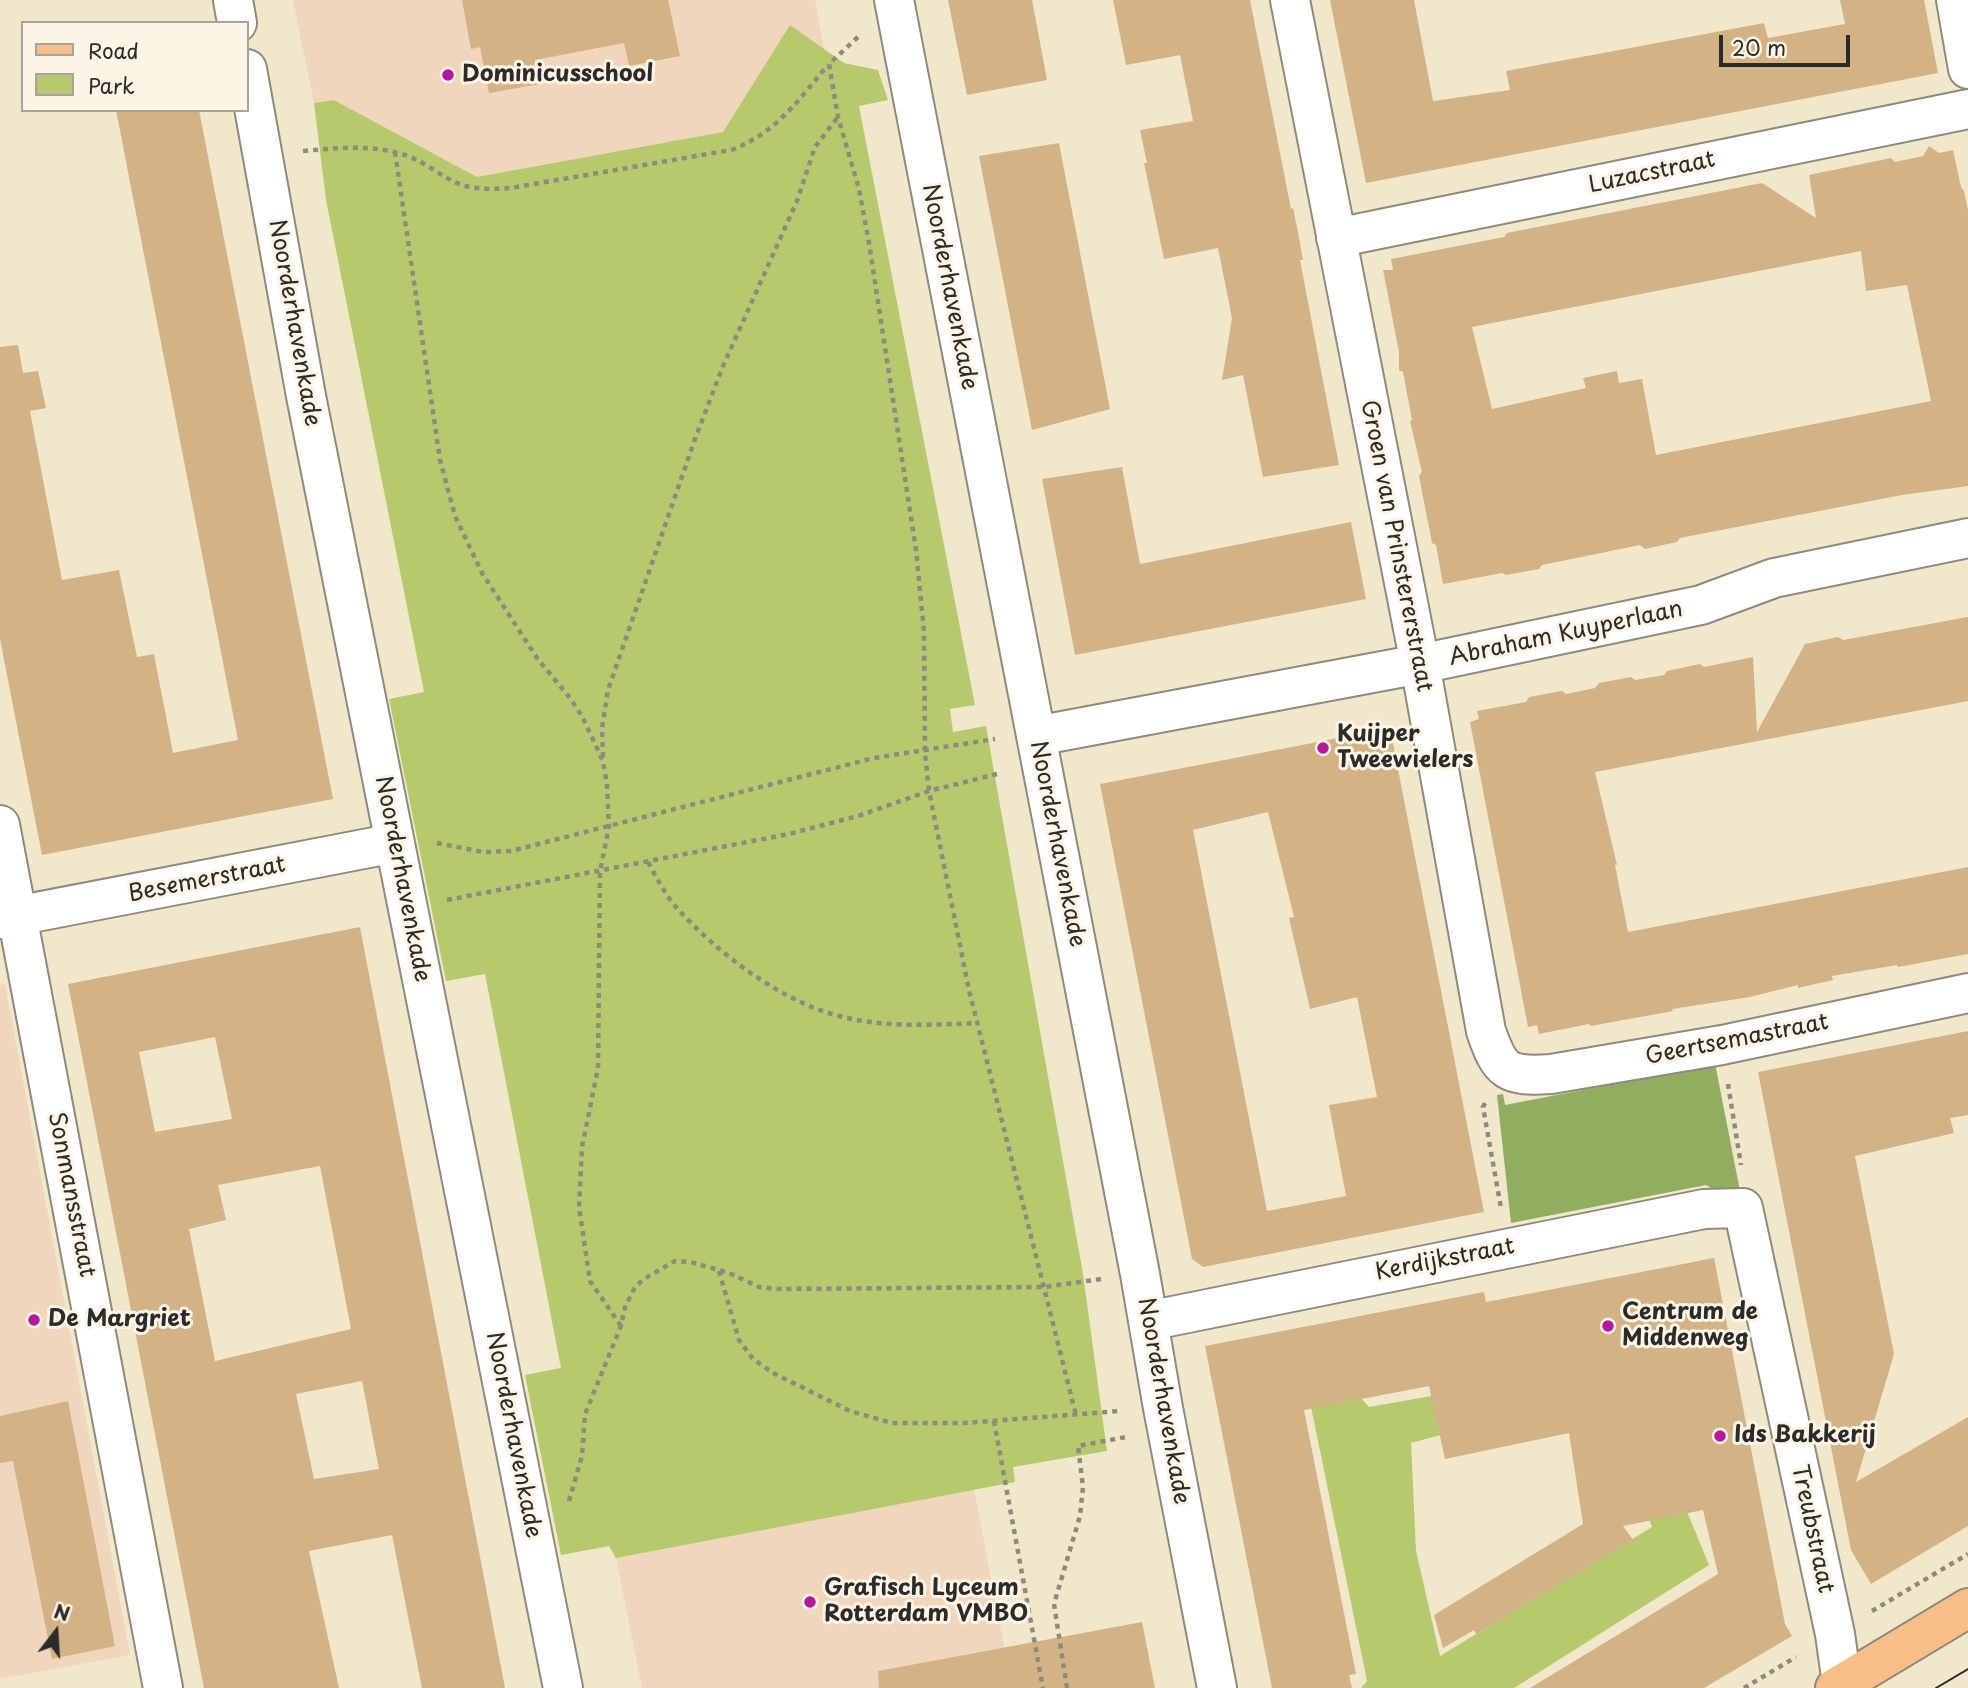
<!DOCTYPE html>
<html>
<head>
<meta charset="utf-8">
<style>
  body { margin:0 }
  #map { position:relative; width:1968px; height:1688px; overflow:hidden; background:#f1e8cc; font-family:"Playpen Sans",sans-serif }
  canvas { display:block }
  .legend { position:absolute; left:21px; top:21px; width:228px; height:91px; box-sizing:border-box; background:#fcf5e5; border:2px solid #a8a49b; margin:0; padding:9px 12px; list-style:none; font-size:21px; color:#2b2b2b }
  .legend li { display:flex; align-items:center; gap:14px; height:35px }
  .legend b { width:35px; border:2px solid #a8a49b }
  .north { position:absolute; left:21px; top:1597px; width:70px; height:70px; -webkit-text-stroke:5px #fcf5e5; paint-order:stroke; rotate:17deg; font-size:19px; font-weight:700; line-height:28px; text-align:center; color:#2b2b2b }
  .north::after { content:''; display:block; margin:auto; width:24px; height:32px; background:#2b2b2b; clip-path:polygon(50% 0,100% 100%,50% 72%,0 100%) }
  .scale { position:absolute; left:1719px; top:35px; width:131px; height:32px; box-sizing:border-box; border:4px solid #2b2b2b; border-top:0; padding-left:9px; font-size:21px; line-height:24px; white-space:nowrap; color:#2b2b2b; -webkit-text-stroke:5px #fcf5e5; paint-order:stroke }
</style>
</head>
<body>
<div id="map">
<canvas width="1968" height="1688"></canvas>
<ul class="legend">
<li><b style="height:9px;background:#f7be88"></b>Road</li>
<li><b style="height:19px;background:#b6c96c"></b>Park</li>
</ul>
<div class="north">N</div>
<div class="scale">20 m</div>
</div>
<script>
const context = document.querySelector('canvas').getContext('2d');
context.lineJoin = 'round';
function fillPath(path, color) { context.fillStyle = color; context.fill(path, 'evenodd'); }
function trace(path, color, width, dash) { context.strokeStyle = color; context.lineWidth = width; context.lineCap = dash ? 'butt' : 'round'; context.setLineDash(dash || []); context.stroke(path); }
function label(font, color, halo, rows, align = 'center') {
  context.font = font + ' "Playpen Sans",sans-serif'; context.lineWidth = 6; context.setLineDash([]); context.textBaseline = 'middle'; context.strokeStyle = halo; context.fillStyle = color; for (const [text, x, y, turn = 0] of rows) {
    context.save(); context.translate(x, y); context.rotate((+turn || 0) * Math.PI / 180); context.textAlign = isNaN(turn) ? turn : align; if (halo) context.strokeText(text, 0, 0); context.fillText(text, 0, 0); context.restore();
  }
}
const built = new Path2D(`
  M293,0H815L824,49L790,26L723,132L477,177L334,100L314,103Z
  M5,984L130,1655L0,1679V985Z
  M974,1489L1012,1688H642L616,1558Z`);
const green = new Path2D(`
  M790,25L844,63L878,70L888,100L859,106L975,705L950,709L953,732L986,726L1083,1274L1107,1451L1013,1467L1015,1482L616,1558L609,1546L561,1555L525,1375L561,1368L485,974L446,981L389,699L424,692L326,200L314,103L334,100L477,177L723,132Z
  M1306,1382L1352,1388L1369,1407L1460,1391L1511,1416L1411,1443L1416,1551L1440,1656L1652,1527L1643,1502L1681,1497L1709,1565L1514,1688H1361L1367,1681Z`);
const forest = new Path2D(`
  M1713,1053L1740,1191L1720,1193L1706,1185L1511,1223L1497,1095L1503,1094L1505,1105L1701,1067Z`);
const building = new Path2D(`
  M462,0H668L680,56L629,66L624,43L535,60L540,84L489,93L480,47L471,49Z
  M948,0H1032L1047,80L967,95Z
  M1113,0H1250L1291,209L1293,208L1298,232L1303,260H1300L1339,465L1263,477L1243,375L1222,380L1232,318L1218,248L1164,259L1144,163H1147L1140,130L1193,121L1180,55L1126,65Z
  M1330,0H1414L1433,101L1510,90L1506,71L1764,23L1768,38L1845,24L1840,0H1924L1938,73L1366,183Z
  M116,110H199L333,799L42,855L0,639V347L18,345L23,373L38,371L46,408L30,411L62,580L119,570L137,657L154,654L173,753L238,740Z
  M1059,143L1110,409L1032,430L979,156Z
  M1929,146L1939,153L1953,150L1961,187L1964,191L1968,210V486L1902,495L1680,538L1677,542L1645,549L1640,545L1542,565L1539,569L1506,575L1502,573L1443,584L1436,545L1432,543L1419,476L1422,472L1410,421L1412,420L1403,372L1399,370V352L1383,270H1393L1391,259L1504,237L1507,233L1762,183L1816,218L1809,175L1891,158L1895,162L1923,156ZM1861,251L1866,291L1907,285L1931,401L1656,455L1642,379L1619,383L1617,371L1583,378L1586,388L1492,409L1472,327Z
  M1122,467L1140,564L1351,522L1366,599L1075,655L1042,479Z
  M1968,617V701L1595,772L1617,865H1615L1628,932L1968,867V954L1898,967L1897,965L1832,976L1833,980L1798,988V985L1750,997L1672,1009L1673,1011L1591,1026L1589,1024L1539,1034L1537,1025L1528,1027L1470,722L1479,719L1477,711L1526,702L1529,697L1562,691L1566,694L1595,688L1599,683L1631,677L1635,680L1664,675L1667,671L1700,664L1704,667L1753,657L1757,732L1805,644L1838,637L1843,640Z
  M1390,728L1484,1212L1203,1267L1192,1259L1100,784ZM1268,812L1294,917L1289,918L1310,1009L1357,997L1377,1097L1329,1105L1346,1196L1267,1211L1193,830Z
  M360,927L505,1688H422L392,1535L309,1551L339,1688H204L68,984ZM215,1037L232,1119L155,1132L139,1052ZM320,1166L351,1329L215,1361L189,1229L226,1220L218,1185ZM362,1381L379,1469L314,1479L296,1394Z
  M1968,1031V1115L1950,1118L1954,1133L1855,1156L1894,1354L1856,1482L1968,1417V1526L1871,1584L1851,1550L1758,1072Z
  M1714,1258L1785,1624L1792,1636L1704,1688H1530L1718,1574L1703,1510L1623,1526L1633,1540L1476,1634L1474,1630L1443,1648L1434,1615L1583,1524L1569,1433L1445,1459L1429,1386L1304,1410L1356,1674L1349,1675L1352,1688H1272L1205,1346L1484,1292L1486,1302Z
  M68,1401L115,1646L52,1659L13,1461L0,1463V1416Z
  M1142,1622L1155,1688H879L878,1671Z`);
const path = new Path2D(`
  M858,37L829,64L838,117L859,189L869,243L916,550L924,631L925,753L929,791L969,990L1076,1415
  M303,151C339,148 370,144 405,155C426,162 442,178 462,185C478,190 495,189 511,188L731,150C777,133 798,100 828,65
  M395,152L440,460L455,516L482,573L537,658L570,698L582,716L603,761L607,785L609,827L600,871L598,1068L582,1147L579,1207L590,1281L621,1326
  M603,757L602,728L608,690L695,439L723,366L797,201L815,147L838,117
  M437,843L483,852L511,851L874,758L995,739
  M648,862C657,878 664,893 676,907C716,952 780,1001 839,1016C885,1028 931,1025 977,1023
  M447,900L789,834L858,816L929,791L1001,773
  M1728,1084L1741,1165
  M1485,1103L1483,1107L1501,1208
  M719,1271L739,1340L753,1359L773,1373L850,1411L892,1423H965L1120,1411
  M994,1421L1043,1688
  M569,1501L582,1456L585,1414L621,1326L625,1307L635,1287L644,1279L675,1261L691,1262L729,1273L759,1287L777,1289L1044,1287L1101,1279
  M1872,1611L1968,1554
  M1067,1688L1054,1604L1080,1516L1083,1487L1078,1446L1126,1437
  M1744,1688L1796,1657`);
const minor = new Path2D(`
  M233,0L237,23
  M894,0L1140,1274L1163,1408L1217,1688
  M1290,0L1420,664L1486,1031C1500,1072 1507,1077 1551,1074L1722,1045L1968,993
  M1956,0L1968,69
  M247,69L306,396L563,1688
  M1336,238L1968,109
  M1036,736L1420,664L1701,605L1774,578L1968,538
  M0,825L163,1688
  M0,919L395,843
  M1148,1321L1704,1209L1743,1208L1835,1634L1842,1684`);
const major = new Path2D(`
  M1835,1688L1968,1608`);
const tram = new Path2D(`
  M1936,1688L1968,1669`);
const markers = [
  [448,75,7,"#b5179e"],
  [1323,748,7,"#b5179e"],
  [34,1320,7,"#b5179e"],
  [1608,1326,7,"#b5179e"],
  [1720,1436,7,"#b5179e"],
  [810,1602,7,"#b5179e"]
];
const poiNames = [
  ["Dominicusschool",462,75],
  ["Kuijper",1337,735],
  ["Tweewielers",1337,761],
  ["Centrum de",1622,1313],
  ["Middenweg",1622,1339],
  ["De Margriet",48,1320],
  ["Ids Bakkerij",1734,1436],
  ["Grafisch Lyceum",824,1589],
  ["Rotterdam VMBO",824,1615]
];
const streetNames = [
  ["Luzacstraat",1652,173,-12],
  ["Noorderhavenkade",949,287,79],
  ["Noorderhavenkade",294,323,80],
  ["Groen van Prinstererstraat",1396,546,79],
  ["Abraham Kuyperlaan",1566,634,-12],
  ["Noorderhavenkade",1057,844,79],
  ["Noorderhavenkade",402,879,79],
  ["Besemerstraat",207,880,-11],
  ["Geertsemastraat",1737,1040,-11],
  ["Sonmansstraat",71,1195,79],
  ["Kerdijkstraat",1445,1260,-11],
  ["Noorderhavenkade",1163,1401,80],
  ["Noorderhavenkade",513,1435,79],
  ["Treubstraat",1812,1529,78]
];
fillPath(built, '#f0d6bc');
fillPath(green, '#b6c96c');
fillPath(forest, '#90ad60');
fillPath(building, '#d3b285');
trace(minor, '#8e8a7c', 42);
trace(major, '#8e8a7c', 42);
trace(path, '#8e8a7c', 4.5, [5, 5]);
trace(minor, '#fff', 38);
trace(major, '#f7be88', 38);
trace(tram, '#2b2b2b', 2);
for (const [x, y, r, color] of markers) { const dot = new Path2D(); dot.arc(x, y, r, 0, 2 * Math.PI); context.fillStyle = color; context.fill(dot); trace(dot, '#fcf5e5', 2.5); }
label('bold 23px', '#2b2b2b', '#fcf5e5', poiNames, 'left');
label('23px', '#2b2b2b', '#fcf5e5', streetNames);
</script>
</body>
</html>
